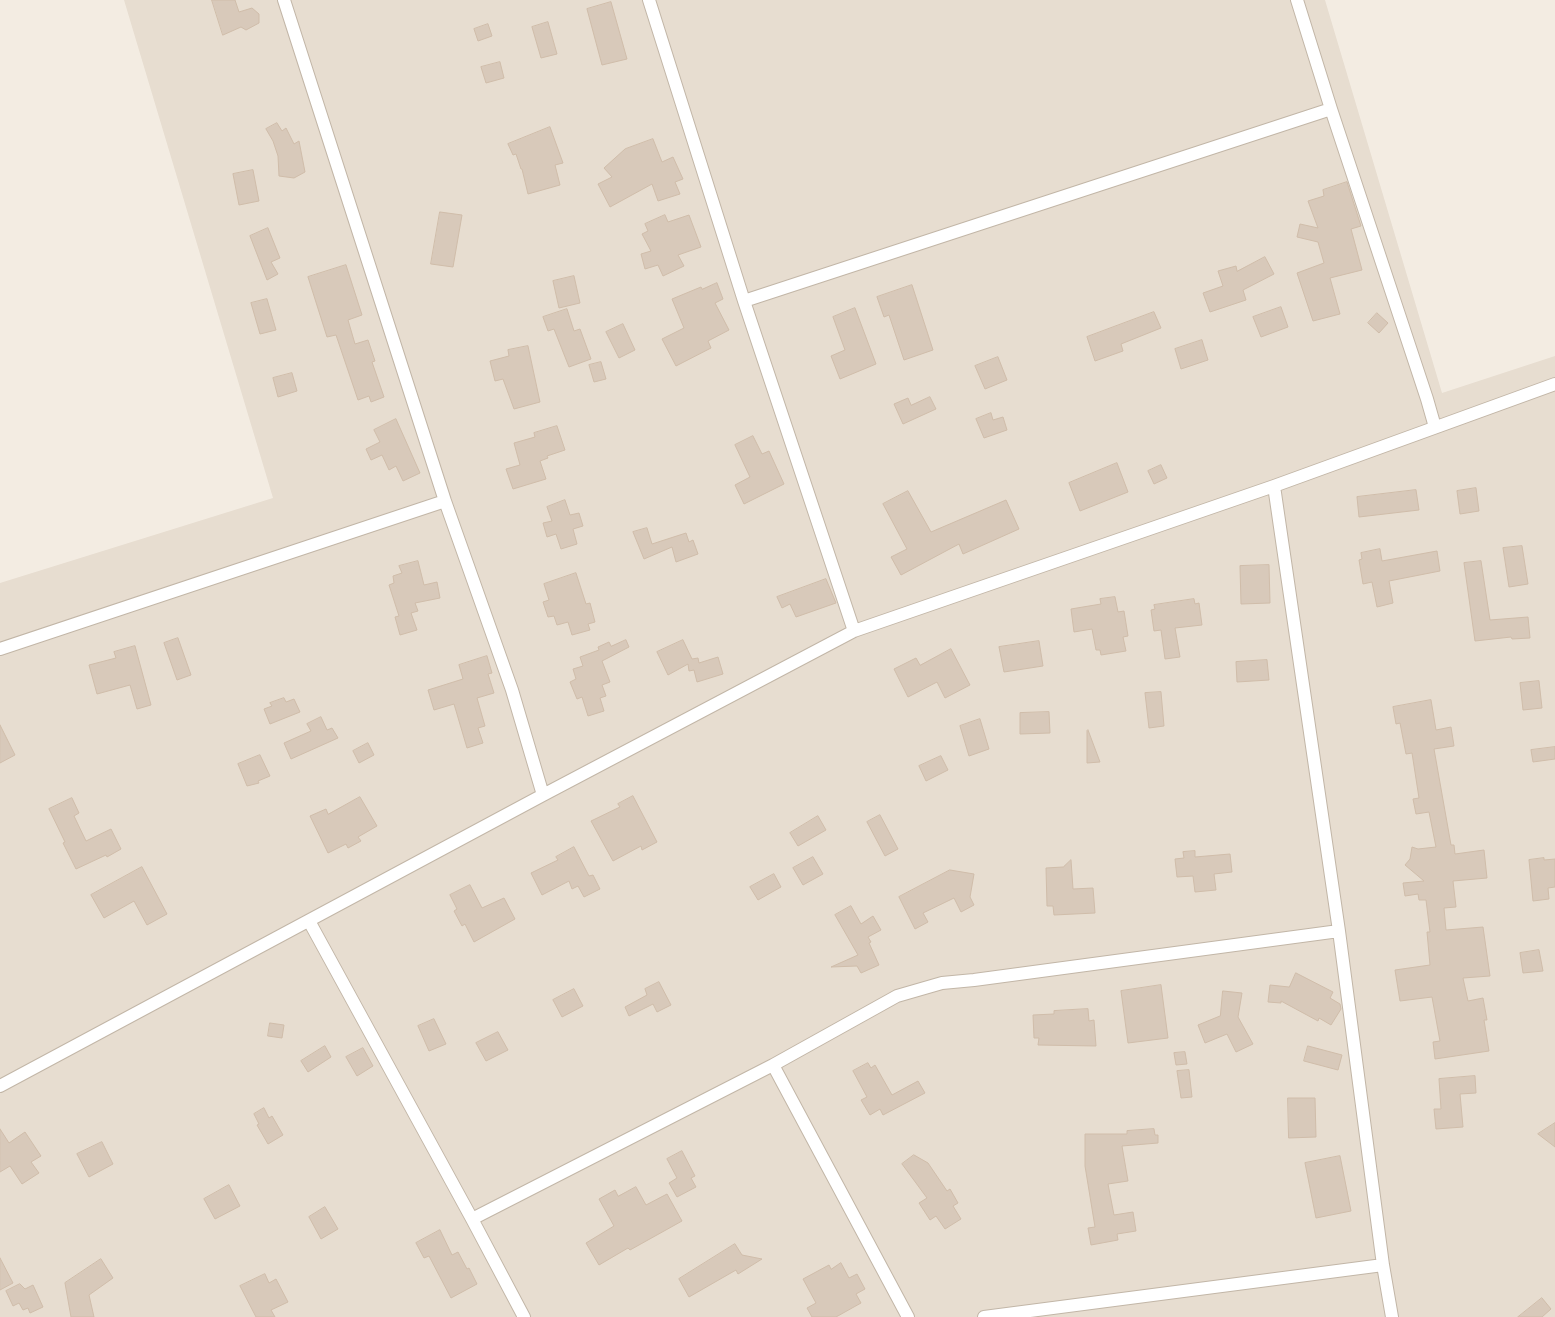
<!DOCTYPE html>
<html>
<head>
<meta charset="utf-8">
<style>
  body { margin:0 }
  canvas { display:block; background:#f3ece2 }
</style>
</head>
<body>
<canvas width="1555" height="1317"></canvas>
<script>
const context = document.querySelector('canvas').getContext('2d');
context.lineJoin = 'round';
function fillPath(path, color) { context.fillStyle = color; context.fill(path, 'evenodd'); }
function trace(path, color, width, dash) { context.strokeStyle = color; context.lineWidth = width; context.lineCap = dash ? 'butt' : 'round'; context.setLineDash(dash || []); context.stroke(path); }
const residential = new Path2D(`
  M124,0H1325L1442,393L1555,356V1317H0V583L273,498Z`);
const building = new Path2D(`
  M212,0H235L239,12L252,8L259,14V23L246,30L241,27L223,35Z
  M611,2L627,59L602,65L587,9Z
  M548,22L557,54L541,58L532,27Z
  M488,24L492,36L478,41L474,29Z
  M500,62L504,78L486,83L481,67Z
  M277,123L282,131L286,128L294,144L299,141L305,172L294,178L279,176L278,156L273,141L266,129Z
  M550,127L563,163L555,165L560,185L528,194L522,169H521L516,154L513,155L508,144Z
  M653,139L662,162L673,157L683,179L675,182L680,194L658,201L652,184L610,207L598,184L612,177L604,168L625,149Z
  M253,170L259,201L239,205L233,174Z
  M1347,182L1361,226L1351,229L1362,270L1330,278L1340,314L1313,321L1297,273L1324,263L1318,242L1297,237L1300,224L1318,228L1308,201L1324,196L1323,190Z
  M440,212L462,215L453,267L431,264Z
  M665,215L668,222L689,215L701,247L678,255L684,266L663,276L658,265L645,269L641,254L651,251L642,234L648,231L645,224Z
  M268,228L280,258L271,262L278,274L267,280L250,236Z
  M1265,257L1274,274L1243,290L1246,300L1210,312L1203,293L1223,286L1218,271L1236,266L1237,271Z
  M346,265L362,315L348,320L355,344L368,340L375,361L372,362L384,397L371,402L369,396L358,400L336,335L327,337L308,277Z
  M574,276L580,303L559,308L553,281Z
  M717,283L723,299L715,303L729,330L708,341L711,348L676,366L662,339L684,328L672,299L701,287L702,289Z
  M912,285L933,350L904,360L889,315L884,317L877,297Z
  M267,299L276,330L260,334L251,303Z
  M1281,307L1288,327L1261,337L1253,317Z
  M855,308L876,364L840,379L831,356L845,350L833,317Z
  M567,309L574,331L580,329L591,359L569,367L554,329L548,331L543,317Z
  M1154,312L1161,328L1121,344L1123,351L1095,361L1087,337Z
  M1377,313L1388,323L1379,333L1368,323Z
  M623,324L635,350L619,358L606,332Z
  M1202,340L1208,360L1181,369L1175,349Z
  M528,346L540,402L514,409L503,379L495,381L490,361L509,356L508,350Z
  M998,357L1007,380L985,389L975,366Z
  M601,362L606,379L594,382L589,365Z
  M292,373L297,391L278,397L273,378Z
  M930,397L936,409L903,424L894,404L908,398L911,405Z
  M991,413L993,420L1003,417L1007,430L984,438L976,419Z
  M396,419L420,473L403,481L396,466L389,470L382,455L371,460L366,449L380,442L374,430Z
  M557,426L565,450L547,456L548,458L540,461L546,479L513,489L506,469L520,465L514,443L535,437L534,433Z
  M753,436L762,454L769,451L784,484L744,504L735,485L750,477L735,445Z
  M1117,463L1128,492L1080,511L1069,483Z
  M1161,465L1167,478L1154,484L1148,471Z
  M1476,488L1479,511L1460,514L1457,491Z
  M1416,490L1419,510L1359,517L1357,497Z
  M908,491L931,532L1006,500L1019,529L963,554L959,544L901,575L891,557L907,549L883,504Z
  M565,500L570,515L579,513L583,526L573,529L577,544L561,549L556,534L547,537L543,523L552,521L547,507Z
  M647,528L652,544L686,533L689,542L693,540L698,554L676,562L672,547L644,559L633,532Z
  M1522,546L1528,584L1509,587L1503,548Z
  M1380,549L1382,561L1437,551L1440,571L1389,581L1393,603L1377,607L1372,582L1363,584L1359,560L1362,559L1361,553Z
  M418,561L424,585L437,582L440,598L415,603L418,611L411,613L417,630L400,635L395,617L399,616L389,585L394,583L393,576L402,573L399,566Z
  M1481,561L1490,620L1528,617L1530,638L1512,639L1511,637L1475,641L1464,563Z
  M1269,565L1270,603L1241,604L1240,566Z
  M576,573L586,604L590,603L595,622L588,624L590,630L572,635L568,622L557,625L554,616L548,617L543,602L549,600L544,584Z
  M826,579L836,603L796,617L790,604L782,608L777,597Z
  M1115,597L1118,612L1124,611L1128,636L1123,637L1126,651L1101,655L1100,650H1096L1092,629L1074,632L1071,609L1101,604L1100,599Z
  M1194,599L1195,604L1199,603L1202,625L1175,628L1180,657L1165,659L1161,630L1154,631L1151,610L1155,609L1154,605Z
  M178,638L191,675L177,680L164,643Z
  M626,640L629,647L602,661L610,682L602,685L606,696L600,698L604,711L588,716L582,697L577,699L570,682L576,679L573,669L583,666L580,657L599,650L598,647L609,642L611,646Z
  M683,640L692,659L698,658L699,663L718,657L723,674L697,682L694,670L689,671L688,664L668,675L657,652Z
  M1039,641L1043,666L1004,672L999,647Z
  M135,646L151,705L137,709L130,685L97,694L89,665L116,658L114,652Z
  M951,649L970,685L945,698L937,682L908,697L894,669L916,658L920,665Z
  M487,656L492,673L488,674L494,693L477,698L485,726L478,728L483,743L467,748L454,704L434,710L428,690L463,679L459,665Z
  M1267,660L1269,680L1237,682L1236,662Z
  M1539,681L1542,708L1523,710L1520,683Z
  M1161,692L1164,726L1149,728L1145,693Z
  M284,698L286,702L294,699L300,712L270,724L264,709L272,706L270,703Z
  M1431,700L1436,730L1451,727L1454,746L1434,749L1451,845H1454L1455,854L1484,850L1487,878L1453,881L1456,907L1444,908L1446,930L1483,927L1490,976L1463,978L1468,1001L1483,998L1487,1020H1484L1489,1051L1435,1059L1433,1042L1440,1041L1432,997L1400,1001L1395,970L1430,965L1427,932H1430L1426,900H1419L1418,894L1405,896L1403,883L1424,881L1405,865L1410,859L1412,847L1418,849L1436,847L1429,812L1416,814L1413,799L1419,798L1412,753L1406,754L1400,723L1396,724L1393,707Z
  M1049,712L1050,733L1020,734V713Z
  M321,717L327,730L332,728L338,738L291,759L284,743L311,731L307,724Z
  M980,719L989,749L969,756L960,726Z
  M0,725L15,755L0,763Z
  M1088,730L1100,762L1087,763V731Z
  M368,743L374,755L359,763L353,751Z
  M1555,747V759L1533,762L1531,750Z
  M260,755L270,776L258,781L259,783L247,786L238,764Z
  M941,756L948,770L926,781L919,766Z
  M633,796L657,842L642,850L641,846L613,861L591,821L620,807L618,804Z
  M360,797L377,826L358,837L361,841L348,848L346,844L328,853L310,816L326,809L328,814Z
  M72,798L79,813L74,816L86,841L111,829L121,849L107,857L106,855L76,869L63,843L65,842L49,809Z
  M880,815L898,849L885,856L867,822Z
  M818,816L826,830L798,846L790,833Z
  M574,847L589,876L593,875L600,889L584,897L578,886L572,889L569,881L542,895L531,873L558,860L556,857Z
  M1195,851V857L1230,854L1232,872L1214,874L1216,890L1195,892L1193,876L1177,877L1175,859L1184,858L1183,852Z
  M813,857L823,874L803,885L793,868Z
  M1544,858V860L1555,859V887L1548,888L1549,899L1533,901L1529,860Z
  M1071,860L1073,889L1093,888L1095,913L1054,915L1053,906H1047L1046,868L1063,867Z
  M142,867L167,914L147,925L134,901L104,918L91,895Z
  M950,870L974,874L970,897L974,905L961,912L954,898L923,913L928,922L915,929L899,897Z
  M774,874L781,887L758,900L750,887Z
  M470,885L482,908L504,898L515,919L474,942L465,924L462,926L454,911L457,909L450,895Z
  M851,906L861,924L873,916L881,930L868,937L871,942L869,943L879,965L861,973L857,966L831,967L858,955L835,915Z
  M1539,950L1543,971L1523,973L1520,953Z
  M1296,973L1333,992L1330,998L1340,1004L1341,1009L1331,1025L1319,1018L1318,1021L1281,1001V1003L1268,1002L1270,985L1289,987Z
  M659,982L671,1005L657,1012L653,1004L629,1016L625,1007L647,995L645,989Z
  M1161,985L1168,1038L1128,1043L1121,991Z
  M574,989L583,1006L562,1017L553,1000Z
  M1223,991L1242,993L1238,1017L1253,1044L1236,1052L1227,1034L1205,1043L1198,1025L1220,1016Z
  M1088,1009L1089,1021L1094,1020L1096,1046L1038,1045L1039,1038H1034L1033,1015L1054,1014V1011Z
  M434,1019L446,1044L429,1051L418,1026Z
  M270,1023L284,1025L282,1038L268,1036Z
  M498,1032L508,1050L486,1061L476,1043Z
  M325,1046L331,1057L308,1072L301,1061Z
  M1308,1046L1342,1055L1338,1070L1304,1061Z
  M363,1048L373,1066L357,1076L346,1057Z
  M1185,1052L1187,1064L1176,1065L1174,1053Z
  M868,1063L871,1068L875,1065L892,1095L918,1081L925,1093L883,1115L880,1109L870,1115L861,1100L867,1097L853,1071Z
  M1189,1070L1192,1097L1181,1098L1177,1071Z
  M1475,1076L1476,1093L1460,1094L1463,1127L1436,1129L1434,1109H1441L1439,1079Z
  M1288,1098H1315L1316,1137L1289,1138Z
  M264,1108L269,1118L272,1116L283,1135L268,1144L257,1125L259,1124L254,1114Z
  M1555,1123V1147L1538,1134Z
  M0,1129L9,1143L25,1132L41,1156L31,1162L39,1173L22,1184L10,1166L0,1172Z
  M1154,1129L1155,1135H1158V1143L1122,1146L1128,1181L1108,1184L1114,1215L1133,1212L1136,1231L1117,1234L1118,1240L1091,1245L1088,1228L1095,1227L1085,1166V1134H1127V1131Z
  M102,1142L113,1164L89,1177L77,1154Z
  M682,1151L695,1176L691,1178L696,1187L677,1197L669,1183L677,1178L667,1159Z
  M914,1155L928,1163L947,1191L950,1189L958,1203L953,1206L961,1219L945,1229L936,1216L930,1220L919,1203L927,1198L902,1164Z
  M1340,1156L1351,1211L1316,1218L1305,1163Z
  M229,1185L240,1206L215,1219L204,1199Z
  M636,1187L646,1205L667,1194L682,1221L630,1250L628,1248L599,1265L586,1243L614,1226L599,1199L615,1190L618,1196Z
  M325,1207L338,1229L321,1239L309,1217Z
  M440,1230L452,1255L458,1252L467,1269L469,1268L477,1284L451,1298L429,1256L424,1258L416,1243Z
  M735,1244L742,1255L762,1259L738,1274L736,1270L689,1297L679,1279Z
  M0,1258L13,1283L0,1290Z
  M101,1259L113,1278L89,1295L94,1317H71L65,1283Z
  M841,1263L849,1278L857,1274L865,1289L856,1294L861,1303L836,1317H812L807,1308L816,1303L803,1279L829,1265L831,1269Z
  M265,1274L269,1283L276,1279L288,1302L271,1310L275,1317H256L240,1286Z
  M20,1284L25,1289L33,1285L43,1307L30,1313L28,1308L23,1310L19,1303L13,1306L6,1291Z
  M1542,1298L1551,1309L1542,1317H1518Z`);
const minor = new Path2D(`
  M284,0L445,501L512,690L543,795
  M649,0L744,301L854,631
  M1297,0L1331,109L1427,399L1435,427
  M744,301L1331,109
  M1274,486L1339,931L1383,1265L1392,1317
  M0,649L445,501
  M309,921L472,1219L524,1317
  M773,1065L908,1317
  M0,1086L543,795L854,631L1274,486L1555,384
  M472,1219L773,1065L897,996L942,983L974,980L1339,931
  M984,1317L1383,1265`);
fillPath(residential, '#e7ddd0');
fillPath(building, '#d8c9ba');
trace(building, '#d0bdaa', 1);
trace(minor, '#c2b6a7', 14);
trace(minor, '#fff', 12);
</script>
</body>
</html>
